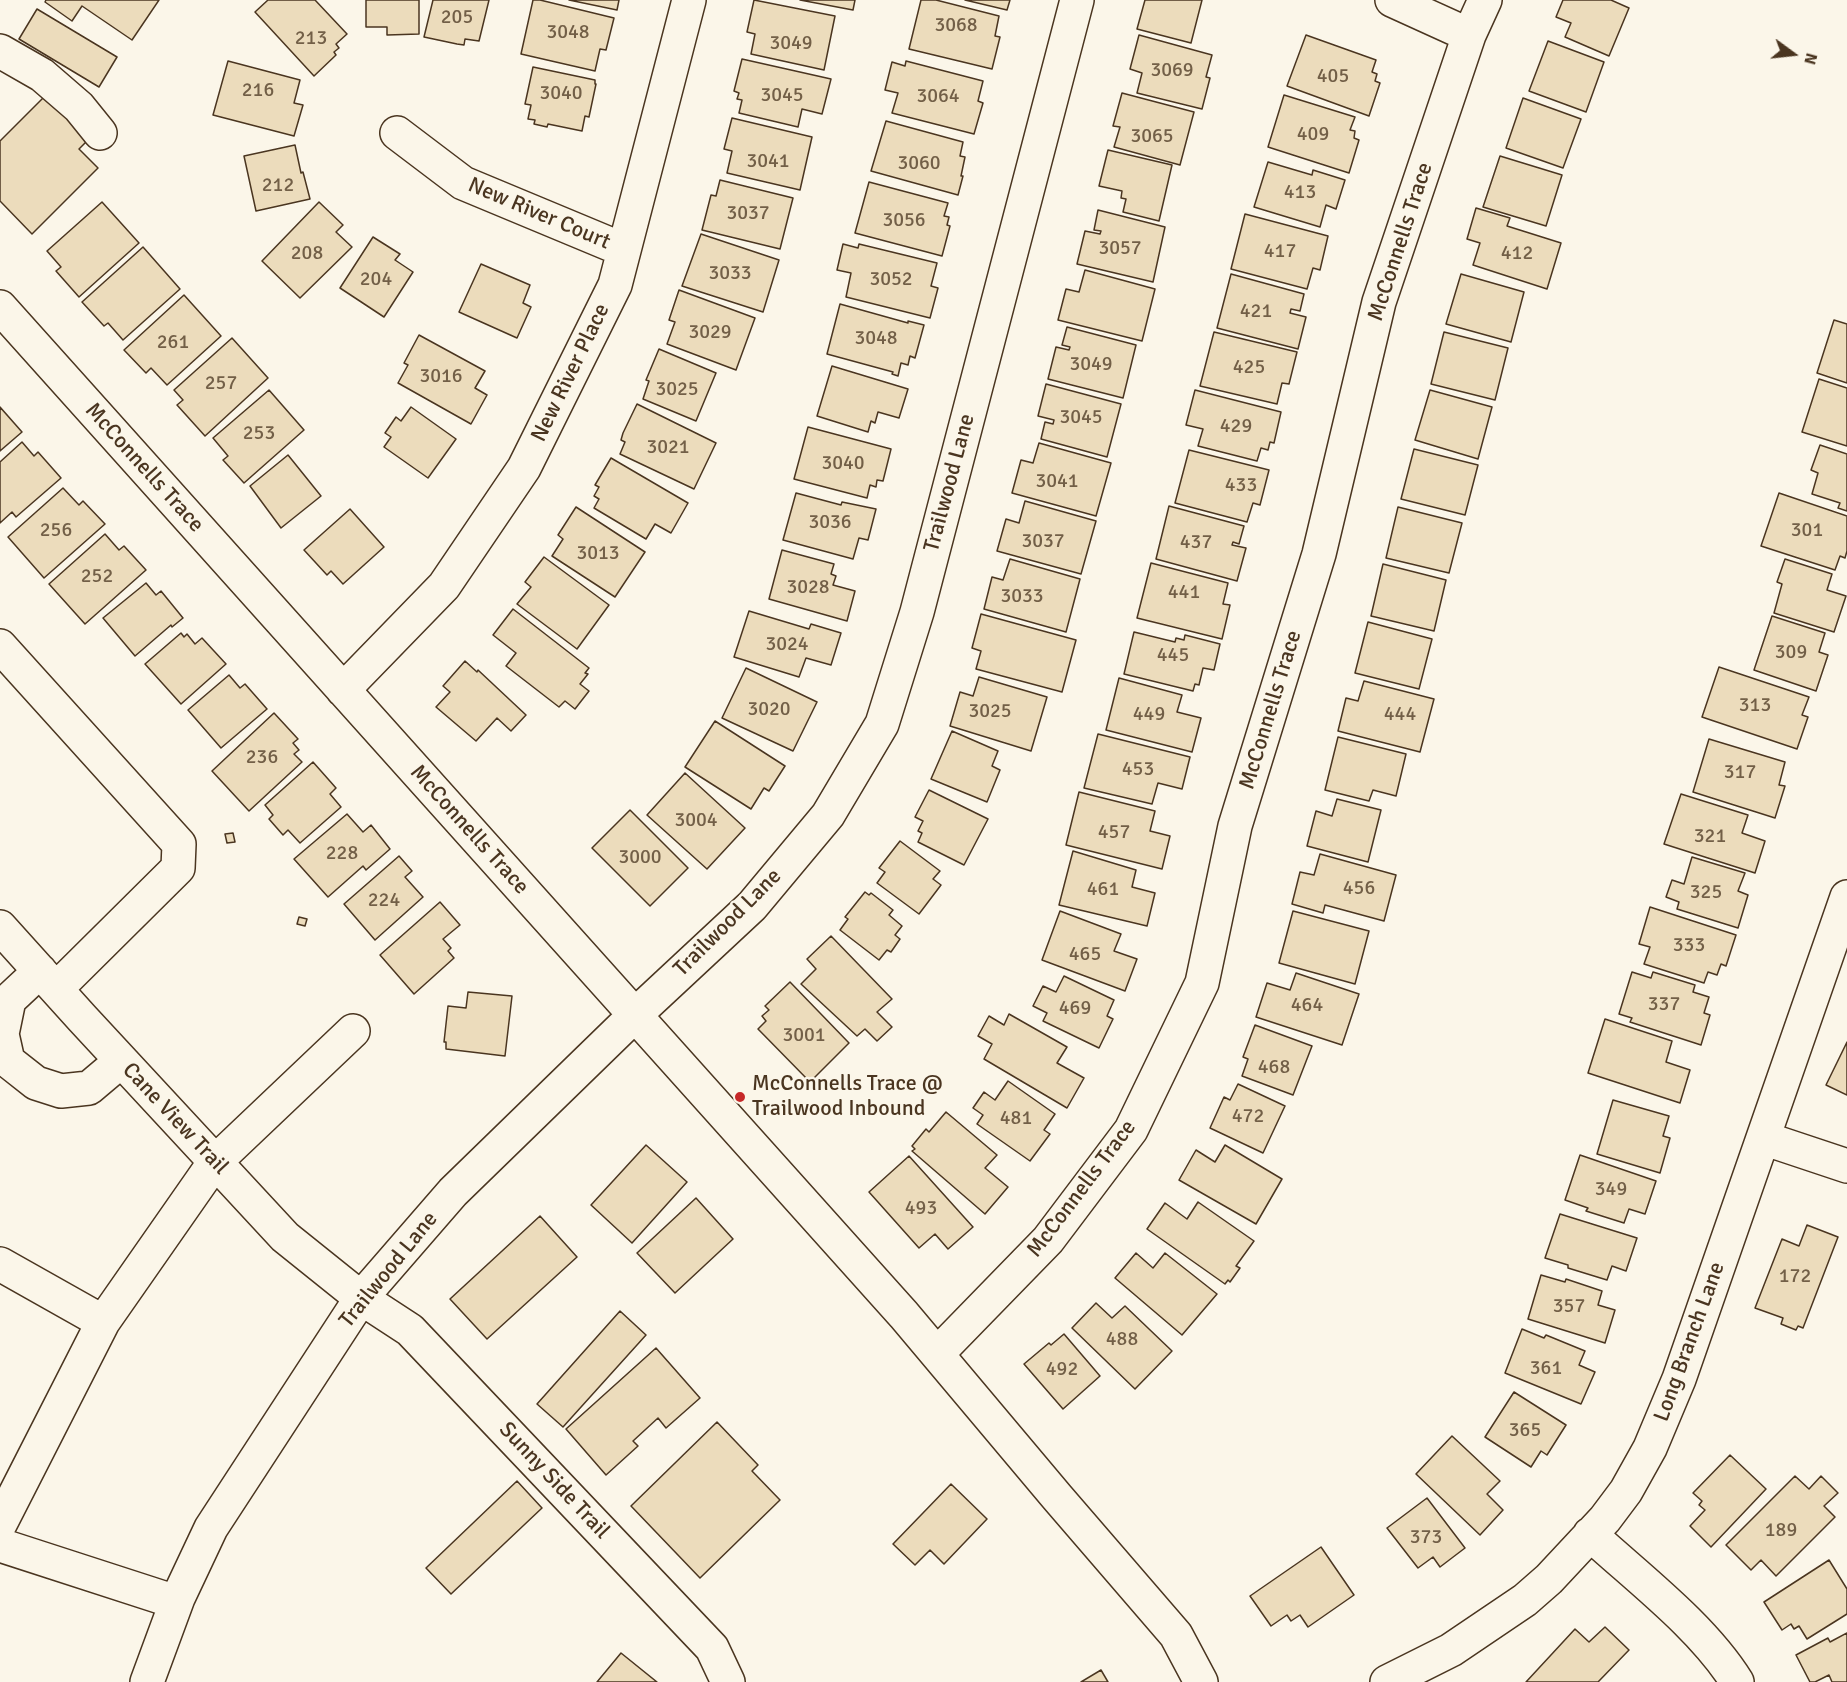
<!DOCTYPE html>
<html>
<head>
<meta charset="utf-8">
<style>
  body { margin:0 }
  #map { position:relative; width:1847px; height:1682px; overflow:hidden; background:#fbf6e9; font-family:Signika,sans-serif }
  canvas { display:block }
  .north { position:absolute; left:1763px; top:24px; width:60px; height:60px; -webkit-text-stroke:4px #fbf6e9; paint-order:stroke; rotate:105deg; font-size:16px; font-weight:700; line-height:24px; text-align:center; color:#4a3520 }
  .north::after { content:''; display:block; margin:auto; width:21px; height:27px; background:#4a3520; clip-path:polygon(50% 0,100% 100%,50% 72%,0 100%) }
</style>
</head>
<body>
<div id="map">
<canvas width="1847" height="1682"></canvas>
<div class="north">N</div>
</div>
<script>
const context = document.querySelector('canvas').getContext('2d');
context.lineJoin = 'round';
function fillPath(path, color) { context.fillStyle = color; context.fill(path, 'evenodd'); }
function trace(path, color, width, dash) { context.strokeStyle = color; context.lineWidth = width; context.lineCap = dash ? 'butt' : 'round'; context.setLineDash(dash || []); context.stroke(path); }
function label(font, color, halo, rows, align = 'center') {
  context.font = font + ' Signika,sans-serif'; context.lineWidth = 4.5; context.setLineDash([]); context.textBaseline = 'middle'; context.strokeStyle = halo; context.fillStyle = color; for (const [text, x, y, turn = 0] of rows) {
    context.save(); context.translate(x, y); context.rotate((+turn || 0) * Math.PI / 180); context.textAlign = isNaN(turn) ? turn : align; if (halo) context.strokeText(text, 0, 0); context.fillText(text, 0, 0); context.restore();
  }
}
const building = new Path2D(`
  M46,0H159L132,40L82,6L72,21L45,2Z
  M268,0H315L347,34L336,44L339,48L334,52L336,55L314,76L255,12Z
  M366,0H419V34L387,35V27H366Z
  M433,0H489L479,41L465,39L464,45L457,44L424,37Z
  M533,0H540L614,18L606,50L600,49L595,71L521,54Z
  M569,0H619L617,10Z
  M754,0L835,16L824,70L751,54L755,34L747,32Z
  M800,0H855L853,10Z
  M921,0H936L999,16L995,36L1000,37L992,69L909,49Z
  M965,0H1010L1007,10Z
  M1145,0H1202L1191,43L1137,29Z
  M1563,0H1611L1629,8L1609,56L1565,37L1571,23L1556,17Z
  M37,9L117,57L99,87L19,39Z
  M1139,35L1212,55L1206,77L1210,78L1202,109L1137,93L1142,73L1130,69Z
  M1306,35L1376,60L1372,72L1377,74L1375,81L1380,83L1369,116L1287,86Z
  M1548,41L1604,62L1586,112L1529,91Z
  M742,59L831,79L822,114L802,109L798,127L739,113L742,100L737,99L739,93L734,91Z
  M228,61L300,80L294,103L303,105L294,136L213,115Z
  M906,61L983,81L978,101L983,103L974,134L892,113L898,93L885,90L892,62L905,66Z
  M533,67L595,80V84H596L589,117L585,116L582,131L548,124L547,127L534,124L535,120L528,119L531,105L525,104Z
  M1122,93L1194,112L1180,165L1114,147L1120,127L1113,126Z
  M1284,95L1355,117L1350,130L1355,131L1354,138L1359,140L1349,173L1268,147Z
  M45,96L88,140L79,149L98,168L32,234L0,201V141Z
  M1523,98L1581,119L1563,168L1506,148Z
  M732,118L812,137L800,190L727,173L732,151L724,149Z
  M886,121L963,142L960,156L965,157L961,176H963L958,195L871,171Z
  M295,145L301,173L303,172L310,199L256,211L244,156Z
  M1108,150L1172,165L1159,221L1123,212L1126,199L1121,198L1122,191L1099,186Z
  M1500,156L1562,175L1546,226L1483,207Z
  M1268,162L1312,175L1313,170L1345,180L1336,209L1326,205L1320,227L1254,207Z
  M720,180L793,198L780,249L702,230L711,195L716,196Z
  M869,182L948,203L944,216L949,217L947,225L950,226L942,256L855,233Z
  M102,202L139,243L79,297L56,271L61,267L47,251Z
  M319,202L343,225L336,232L352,247L300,298L262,261Z
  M1476,208L1510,218L1507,226L1561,243L1547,289L1473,265L1480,243L1467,239Z
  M1098,210L1165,227L1153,282L1077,264L1085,231L1100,234L1101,231L1094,230Z
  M1245,214L1328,236L1320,270L1313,268L1307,289L1231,269Z
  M701,234L779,260L763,312L682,286Z
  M373,237L400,254L395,260L413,272L384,317L340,288Z
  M843,244L858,248L859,244L937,263L931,286L938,288L930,318L846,297L851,273L837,270Z
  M143,247L180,289L123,340L108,323L104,326L82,302Z
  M481,264L530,285L523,303L531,307L517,338L459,312Z
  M1085,270L1155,289L1142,341L1058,320L1066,289L1079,292Z
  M1231,274L1304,294L1300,311L1291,309L1290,313L1306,317L1298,349L1217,328Z
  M1461,274L1524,292L1511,342L1446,324Z
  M679,290L755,318L736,370L667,344L675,322L669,320Z
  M184,295L221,336L167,385L151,368L146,373L124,350Z
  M840,304L908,323V321L924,325L915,358L910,356L908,365L901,363L898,376L892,374L893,372L827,354Z
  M1834,320L1847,324V383L1817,373Z
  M1067,327L1136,345L1123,398L1048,379L1056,347L1069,350L1070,347L1062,345Z
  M1214,332L1297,352L1289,384L1282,383L1277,404L1200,386Z
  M1444,332L1508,348L1495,400L1431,384Z
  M419,335L485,371L475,388L487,395L471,424L398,383L408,365L404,363Z
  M232,338L268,378L205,436L177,405L183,400L174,390Z
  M659,349L716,373L696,421L643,399L649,381L646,380Z
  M832,366L908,389L899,418L878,412L875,423L871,421L868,432L817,416Z
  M1819,379L1847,388V446L1802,432Z
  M1046,384L1121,404L1107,457L1041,439L1045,422L1053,424L1054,420L1038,416Z
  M269,390L304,430L244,483L223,460L228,456L213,438Z
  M1195,390L1281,412L1274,443L1270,442L1268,450L1261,448L1257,461L1198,446L1203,429L1186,425Z
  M1430,390L1492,407L1478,459L1415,440Z
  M637,404L716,443L694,489L620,454L625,442L621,440L623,433Z
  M0,407L22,432L0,451Z
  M411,407L456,439L428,478L384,447L391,437L385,433L396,417L401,421Z
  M808,427L891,449L883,481L877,480L876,487L870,485L867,498L794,479Z
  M22,442L34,456L38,452L61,478L16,517L12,512L0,523V462Z
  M1039,443L1111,463L1096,516L1012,493L1021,460L1033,463Z
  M1820,445L1847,454V511L1838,508L1840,503L1812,494L1818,473L1811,470Z
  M1414,449L1478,465L1465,515L1401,499Z
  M1189,450L1269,470L1260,505L1253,503L1247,522L1175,503Z
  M288,455L321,496L281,528L250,486Z
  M611,458L688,503L671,533L655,524L646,539L594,508L599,499L594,496L599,487L595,485Z
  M63,488L79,505L83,501L105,524L44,578L8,537Z
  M796,493L841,505L842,502L876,509L868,540L859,538L853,559L783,540Z
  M1779,493L1847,516V551L1845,558L1840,556L1835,570L1761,546Z
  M1025,501L1096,521L1081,574L997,551L1006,519L1019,523Z
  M1169,506L1244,526L1239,544L1233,542L1232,545L1246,548L1237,581L1156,559Z
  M576,507L645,552L615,597L552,556L563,539L558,535Z
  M1398,507L1462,523L1449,573L1386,558Z
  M350,509L384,547L343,584L331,571L327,575L304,550Z
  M105,534L119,550L124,546L146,570L85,624L49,584Z
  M782,550L834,564L831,574L836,576L833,585L855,591L847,621L769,599Z
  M544,557L609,605L577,649L517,604L531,587L525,582Z
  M1010,559L1080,579L1066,632L984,609L992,577L1003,580Z
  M1785,559L1832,574L1827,590L1846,596L1834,632L1774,613L1782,584L1777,582Z
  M1151,563L1228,583L1223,604L1230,605L1222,639L1137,618Z
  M1383,564L1446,580L1434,631L1371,616Z
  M146,583L156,595L161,591L183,618L172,627L171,625L135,656L103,618Z
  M513,609L589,668L585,673L588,674L580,684L589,691L575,709L565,701L559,707L506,666L516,653L493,635Z
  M749,611L809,629L811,624L841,633L831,665L806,658L799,677L734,657Z
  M981,614L1076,640L1062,692L976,669L981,651L972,648Z
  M1772,616L1825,633L1819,652L1828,655L1816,691L1754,670Z
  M1368,622L1432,639L1419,689L1355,673Z
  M1134,632L1175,642L1176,638L1184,640L1185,635L1220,644L1214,670L1203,668L1199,685L1195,684L1193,691L1124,674Z
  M181,633L184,637L187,634L195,644L202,638L226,664L181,704L145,664Z
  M465,661L477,672L478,670L526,715L511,731L497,718L476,741L436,707L450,692L443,686Z
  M1719,667L1809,697L1802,715L1808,717L1797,749L1702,717Z
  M746,668L817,702L793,751L722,718Z
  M229,675L240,688L245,684L267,709L221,748L188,710Z
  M979,677L1047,697L1031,751L950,726L960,692L973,696Z
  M1119,678L1182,695L1177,712L1201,718L1192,752L1106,730Z
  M1364,681L1434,699L1420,752L1338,731L1346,698L1358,701Z
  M274,713L298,739L293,743L299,750L294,754L302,762L249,811L212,771Z
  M715,721L785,766L769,791L764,788L751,809L685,767Z
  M952,731L998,751L992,766L1000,770L987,802L931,779Z
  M1098,734L1190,757L1182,789L1158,783L1152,804L1084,788Z
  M1338,737L1406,754L1396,796L1373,790L1369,801L1325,790Z
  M1709,739L1785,762L1779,785L1785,786L1775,818L1693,792Z
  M313,762L336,788L330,794L341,807L300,843L288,830L283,835L269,819L273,815L265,805Z
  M685,773L745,828L707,869L647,815Z
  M929,790L988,819L964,865L918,842L922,833L918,831L923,821L915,817Z
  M1079,792L1155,811L1150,831L1170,836L1162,869L1066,845Z
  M1681,794L1748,815L1742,833L1765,841L1755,873L1664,844Z
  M1337,799L1381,810L1368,862L1307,846L1316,811L1332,816Z
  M630,810L688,868L650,906L592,848Z
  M347,814L363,832L371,825L390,849L366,870L363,866L328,897L294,859Z
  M233,833L235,842L227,843L225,834Z
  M900,841L940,871L933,879L941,885L919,914L877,883L885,872L879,868Z
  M1073,851L1136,870L1132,887L1155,893L1147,926L1059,905Z
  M1320,854L1396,875L1384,921L1325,905L1323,913L1292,904L1300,872L1314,875Z
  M399,856L412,871L405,877L423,897L375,940L344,904Z
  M1692,857L1745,873L1738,891L1748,895L1738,928L1677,909L1679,902L1666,897L1672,880L1684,884Z
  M865,892L869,895L871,893L893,910L889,915L902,926L895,935L900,939L891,952L887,950L879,960L840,930L848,919L845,917Z
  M440,902L460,925L443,939L451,948L448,951L454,958L414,994L380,955Z
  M1650,907L1736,935L1726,966L1721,964L1717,975L1708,972L1704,983L1644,964L1650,947L1639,944Z
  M1060,911L1121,934L1114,951L1137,959L1125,991L1042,960Z
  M1293,911L1369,931L1355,984L1279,963Z
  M299,917L307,919L305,926L297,924Z
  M831,936L892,999L877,1012L892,1027L877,1041L865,1029L857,1036L801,984L816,969L807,959Z
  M1632,972L1651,978L1653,972L1695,985L1693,992L1709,997L1704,1013L1710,1015L1701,1045L1630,1022L1632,1018L1619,1014Z
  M1296,973L1359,994L1342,1045L1256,1017L1267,983L1290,990Z
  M1064,976L1114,1000L1107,1016L1113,1019L1099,1048L1043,1021L1047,1013L1033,1006L1043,986L1056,992Z
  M790,982L849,1043L810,1082L758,1029L766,1021L762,1016L769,1010L765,1006Z
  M468,992L512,996L505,1056L446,1049V1042H444L448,1006L466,1008Z
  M1009,1014L1067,1047L1057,1063L1084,1078L1067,1108L984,1059L992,1044L978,1036L989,1016L1004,1025Z
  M1605,1019L1672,1041L1666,1062L1690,1070L1680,1103L1588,1073Z
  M1255,1025L1312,1046L1293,1095L1242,1076L1248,1059L1243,1057Z
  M1847,1042V1095L1826,1085Z
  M1008,1081L1055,1114L1044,1130L1050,1134L1030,1161L977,1124L983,1115L973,1108L984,1092L995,1100Z
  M1238,1084L1285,1106L1263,1153L1210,1128L1224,1097L1230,1100Z
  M1613,1100L1669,1116L1663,1136L1670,1138L1660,1173L1597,1154Z
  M946,1112L997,1155L985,1168L1008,1187L985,1214L912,1151L915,1149L912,1146L926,1129L929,1132Z
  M646,1145L687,1182L632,1243L591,1205Z
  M1225,1145L1282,1179L1256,1224L1179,1180L1196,1150L1215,1162Z
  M1580,1155L1656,1181L1645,1214L1629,1209L1624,1223L1586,1211L1588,1208L1565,1200Z
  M909,1156L973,1227L948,1249L935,1234L919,1248L869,1192Z
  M696,1198L733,1239L675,1293L637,1253Z
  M1198,1202L1254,1241L1236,1266L1240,1268L1230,1282L1228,1280L1225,1284L1147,1229L1165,1203L1187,1219Z
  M1560,1214L1637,1238L1626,1271L1612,1266L1607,1280L1568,1268V1265L1545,1258Z
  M540,1216L577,1257L487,1339L450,1299Z
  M1807,1225L1838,1237L1803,1328L1798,1326L1796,1330L1781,1324L1783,1318L1755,1308L1782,1239L1799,1246Z
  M1136,1253L1153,1268L1165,1253L1217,1294L1182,1335L1115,1278Z
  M1541,1275L1565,1282L1566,1279L1602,1291L1598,1305L1615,1310L1605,1343L1528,1319Z
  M1096,1303L1112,1318L1125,1306L1172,1351L1135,1389L1072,1328Z
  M620,1311L646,1335L563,1427L537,1404Z
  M1522,1329L1544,1338L1546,1335L1585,1351L1579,1365L1595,1372L1581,1404L1505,1373Z
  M1064,1334L1100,1376L1063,1409L1024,1364L1049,1343L1051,1345Z
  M656,1348L700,1398L666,1428L658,1418L633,1441L638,1446L606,1475L566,1429Z
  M1514,1392L1566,1425L1547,1455L1541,1451L1531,1467L1485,1437Z
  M717,1422L758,1465L752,1471L780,1500L700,1578L631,1506Z
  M1452,1436L1500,1481L1487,1494L1503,1510L1480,1535L1416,1474Z
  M1730,1455L1766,1489L1711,1547L1690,1526L1705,1510L1699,1505L1702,1501L1693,1493Z
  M1795,1476L1809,1489L1821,1476L1838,1493L1824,1506L1835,1517L1776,1576L1761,1560L1751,1570L1726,1545Z
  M517,1481L542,1508L451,1594L426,1568Z
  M951,1484L987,1519L944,1564L930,1550L915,1565L893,1544Z
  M1427,1498L1465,1548L1440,1567L1433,1557L1418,1568L1387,1528Z
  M1321,1547L1354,1595L1308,1627L1300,1615L1291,1621L1287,1615L1271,1626L1250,1596Z
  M1829,1560L1847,1589V1614L1807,1639L1799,1626L1794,1629L1791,1624L1782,1630L1764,1602Z
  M1605,1627L1629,1650L1598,1682H1526L1575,1629L1589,1642Z
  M1847,1633V1682H1832L1829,1675L1815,1682H1810L1796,1655L1828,1638L1830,1642Z
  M621,1653L657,1682H597Z
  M1101,1670L1108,1682H1081Z`);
const minor = new Path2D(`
  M1392,0L1469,35
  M0,51L42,75L79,107L100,133
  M397,133L463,183L624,250
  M0,307L904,1315L1057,1497L1176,1635L1201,1682
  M0,646L179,844L178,868L56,989
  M343,690L444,586L524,468L615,285L689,0
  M0,927L82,1018L285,1237L361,1298L410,1330L712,1648L728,1682
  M40,971L9,1000L2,1034L8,1061L36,1083L61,1091L89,1088L121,1061
  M1763,1138L1847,1166
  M0,1264L103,1322
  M937,1354L1048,1240L1131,1130L1202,983L1235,826L1319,554L1379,302L1469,35L1485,0
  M0,1524L103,1322L214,1163L353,1031
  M1590,1534C1638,1578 1703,1627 1737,1682
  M0,1545L176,1602
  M147,1682L178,1598L211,1528L361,1298L453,1192L635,1015L752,906L828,815L882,724L917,612L1077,0
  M1387,1682L1451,1650L1525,1600L1549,1579L1605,1519L1626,1491L1650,1448L1679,1379L1847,897`);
const markers = [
  [740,1097,6,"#c62828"]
];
const numberNames = [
  ["205",457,18],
  ["3068",956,26],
  ["3048",568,33],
  ["213",311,39],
  ["3049",791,44],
  ["3069",1172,71],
  ["405",1333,77],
  ["216",258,91],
  ["3040",561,94],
  ["3045",782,96],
  ["3064",938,97],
  ["409",1313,135],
  ["3065",1152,137],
  ["3041",768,162],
  ["3060",919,164],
  ["212",278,186],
  ["413",1300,193],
  ["3037",748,214],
  ["3056",904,221],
  ["3057",1120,249],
  ["417",1280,252],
  ["208",307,254],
  ["412",1517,254],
  ["3033",730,274],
  ["204",376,280],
  ["3052",891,280],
  ["421",1256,312],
  ["3029",710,333],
  ["3048",876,339],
  ["261",173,343],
  ["3049",1091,365],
  ["425",1249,368],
  ["3016",441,377],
  ["257",221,384],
  ["3025",677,390],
  ["3045",1081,418],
  ["429",1236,427],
  ["253",259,434],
  ["3021",668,448],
  ["3040",843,464],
  ["3041",1057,482],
  ["433",1241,486],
  ["3036",830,523],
  ["256",56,531],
  ["301",1807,531],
  ["3037",1043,542],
  ["437",1196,543],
  ["3013",598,554],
  ["252",97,577],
  ["3028",808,588],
  ["441",1184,593],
  ["3033",1022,597],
  ["3024",787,645],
  ["309",1791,653],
  ["445",1173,656],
  ["313",1755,706],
  ["3020",769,710],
  ["3025",990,712],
  ["449",1149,715],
  ["444",1400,715],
  ["236",262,758],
  ["453",1138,770],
  ["317",1740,773],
  ["3004",696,821],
  ["457",1114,833],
  ["321",1710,837],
  ["228",342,854],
  ["3000",640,858],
  ["456",1359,889],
  ["461",1103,890],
  ["325",1706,893],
  ["224",384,901],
  ["333",1689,946],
  ["465",1085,955],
  ["337",1664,1005],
  ["464",1307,1006],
  ["469",1075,1009],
  ["3001",804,1036],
  ["468",1274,1068],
  ["472",1248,1117],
  ["481",1016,1119],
  ["349",1611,1190],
  ["493",921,1209],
  ["172",1795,1277],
  ["357",1569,1307],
  ["488",1122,1340],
  ["361",1546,1369],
  ["492",1062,1370],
  ["365",1525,1431],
  ["189",1781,1531],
  ["373",1426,1538]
];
const streetNames = [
  ["New River Court",539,214,23],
  ["McConnells Trace",1401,242,-72],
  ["New River Place",571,373,-64],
  ["McConnells Trace",144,468,48],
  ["Trailwood Lane",950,483,-75],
  ["McConnells Trace",1271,710,-73],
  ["McConnells Trace",469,830,48],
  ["Trailwood Lane",728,923,-45],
  ["Cane View Trail",175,1119,47],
  ["McConnells Trace",1082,1189,-53],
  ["Trailwood Lane",389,1270,-51],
  ["Long Branch Lane",1690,1342,-70],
  ["Sunny Side Trail",554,1481,47]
];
const poiNames = [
  ["McConnells Trace @",752,1084],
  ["Trailwood Inbound",752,1109]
];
fillPath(building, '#ecdcbc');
trace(building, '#4a3520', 1.5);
trace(minor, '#4a3520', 36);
trace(minor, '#fbf6e9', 33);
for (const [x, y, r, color] of markers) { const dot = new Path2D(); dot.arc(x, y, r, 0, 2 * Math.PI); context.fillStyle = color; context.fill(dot); trace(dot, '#fbf6e9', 2); }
label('20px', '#725f47', null, numberNames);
label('22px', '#4a3520', '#fbf6e9', streetNames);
label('22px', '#4a3520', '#fbf6e9', poiNames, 'left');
</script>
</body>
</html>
